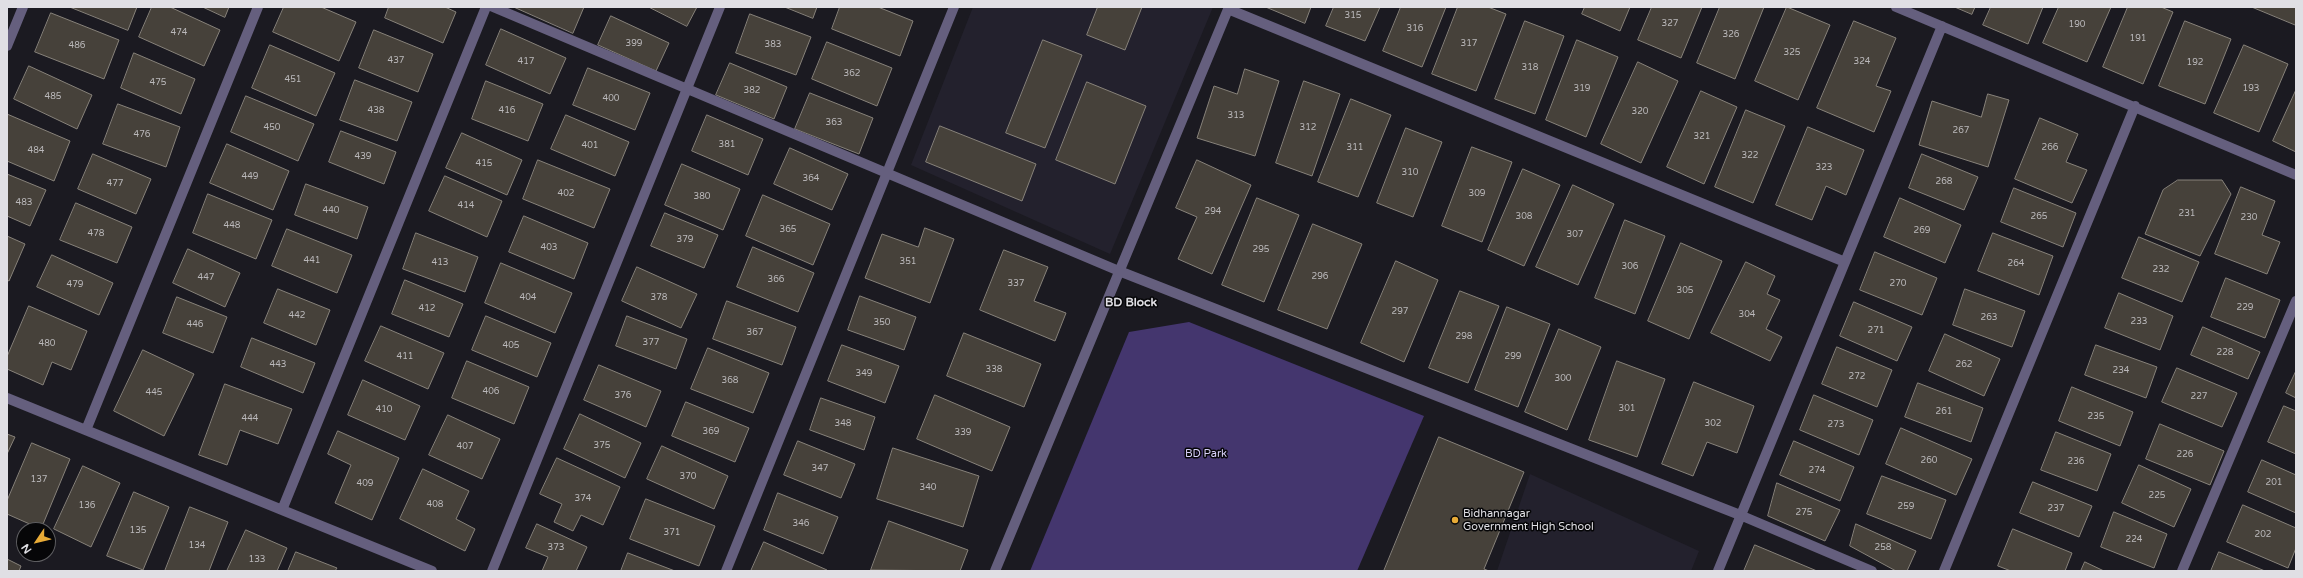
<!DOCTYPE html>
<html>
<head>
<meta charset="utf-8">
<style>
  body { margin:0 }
  #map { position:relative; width:2303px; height:578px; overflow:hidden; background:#1b1a21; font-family:"Varela Round",sans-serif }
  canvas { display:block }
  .frame { position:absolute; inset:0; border:8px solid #e0dfe4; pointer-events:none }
  .north { position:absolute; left:16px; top:522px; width:40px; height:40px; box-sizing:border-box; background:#060608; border:1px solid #5d5d60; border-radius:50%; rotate:235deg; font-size:11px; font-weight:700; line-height:16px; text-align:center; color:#e0dfe4 }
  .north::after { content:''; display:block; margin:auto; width:14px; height:18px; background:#e8ab37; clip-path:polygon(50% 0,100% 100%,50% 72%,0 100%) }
</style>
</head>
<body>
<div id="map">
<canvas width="2303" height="578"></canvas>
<div class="frame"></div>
<div class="north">N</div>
</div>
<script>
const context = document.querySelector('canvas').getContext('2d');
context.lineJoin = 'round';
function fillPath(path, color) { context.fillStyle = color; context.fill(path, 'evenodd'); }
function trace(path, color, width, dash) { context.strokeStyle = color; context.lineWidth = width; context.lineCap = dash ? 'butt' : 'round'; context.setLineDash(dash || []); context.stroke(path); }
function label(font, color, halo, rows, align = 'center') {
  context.font = font + ' "Varela Round",sans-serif'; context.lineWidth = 3; context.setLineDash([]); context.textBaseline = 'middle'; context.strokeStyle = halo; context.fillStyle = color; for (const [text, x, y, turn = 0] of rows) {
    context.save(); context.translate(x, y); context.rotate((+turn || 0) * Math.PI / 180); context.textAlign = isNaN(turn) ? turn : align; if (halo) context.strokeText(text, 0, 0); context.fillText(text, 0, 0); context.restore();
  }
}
const built = new Path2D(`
  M973,7H1213L1110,254L911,165Z
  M1530,474L1699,551L1691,571H1497Z`);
const green = new Path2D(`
  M1189,322L1424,416L1357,571H1030L1129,332Z`);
const building = new Path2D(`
  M70,7H137L128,30Z
  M152,7H170L220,30L204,66L139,37Z
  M203,7H229L225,17Z
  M284,7H321L356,22L339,61L273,32Z
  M389,7H445L456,12L443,43L385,18Z
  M514,7H584L573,33Z
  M649,7H697L687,26Z
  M785,7H817L813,18Z
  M840,7H878L913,21L900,56L832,29Z
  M1098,7H1142L1125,50L1087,35Z
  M1266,7H1311L1305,23Z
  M1334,7H1380L1365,41L1326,26Z
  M1401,7H1446L1422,67L1383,51Z
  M1458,7H1488L1506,14L1476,91L1432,74Z
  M1585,7H1630L1620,31L1582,14Z
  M1652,7H1702L1681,58L1638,40Z
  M1720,7H1764L1735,79L1697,63Z
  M1787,7L1830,25L1798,100L1755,81Z
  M1955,7H1975L1972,14Z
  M1991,7H2043L2028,44L1983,25Z
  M2059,7H2111L2087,62L2043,43Z
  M2128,7H2161L2173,12L2143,84L2103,67Z
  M2252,7H2296V25Z
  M51,13L119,40L104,79L35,52Z
  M750,14L811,37L796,75L736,53Z
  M611,16L669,43L656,71L598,45Z
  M1525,21L1564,36L1535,114L1495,99Z
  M1854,21L1896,38L1876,86L1891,91L1874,132L1817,108Z
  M2185,21L2231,39L2205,104L2159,86Z
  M501,29L566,58L550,94L486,65Z
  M374,30L433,54L418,92L359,68Z
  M1043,40L1082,55L1045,148L1006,133Z
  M1577,40L1618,57L1586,137L1546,120Z
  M827,42L892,68L877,106L812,79Z
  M270,45L335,73L316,116L252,88Z
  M2244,45L2288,64L2259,132L2214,113Z
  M134,53L195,79L181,114L121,88Z
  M1638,62L1678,81L1641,163L1601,144Z
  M730,63L787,87L774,119L716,95Z
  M29,66L92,95L77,129L14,99Z
  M588,68L650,93L635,130L573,105Z
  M1245,69L1279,81L1255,156L1197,138L1214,86L1237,94Z
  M355,80L412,102L397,141L340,120Z
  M486,81L543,104L528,141L472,119Z
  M1304,81L1340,94L1312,176L1276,163Z
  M1087,82L1146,106L1115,184L1056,160Z
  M2296,90V152L2273,141Z
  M1701,91L1737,107L1704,184L1667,167Z
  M810,93L873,118L859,154L795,129Z
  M1988,94L2009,100L1988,167L1919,145L1932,101L1981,117Z
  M246,96L314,124L298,161L231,132Z
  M1351,99L1391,115L1358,197L1318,182Z
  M118,104L180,127L166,167L103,144Z
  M1746,110L1785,126L1753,203L1715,187Z
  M7,114L70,141L54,181L7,161Z
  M566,115L629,142L615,176L551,149Z
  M707,115L763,139L748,175L692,151Z
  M2040,118L2078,134L2066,162L2087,170L2072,203L2015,179Z
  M940,126L1036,164L1022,201L926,162Z
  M1808,127L1864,150L1846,195L1826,186L1812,220L1776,205Z
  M1406,128L1442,142L1413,217L1377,203Z
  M341,131L396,152L384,184L329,162Z
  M462,133L522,160L507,195L446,168Z
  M227,144L289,171L273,210L210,183Z
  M1472,147L1512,162L1482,242L1442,226Z
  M790,148L848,174L832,210L774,184Z
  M93,154L151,179L136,214L78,189Z
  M1922,154L1978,177L1964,210L1909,188Z
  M538,160L610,189L594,228L523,199Z
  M1197,160L1251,185L1212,274L1178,259L1197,217L1176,208Z
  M682,164L740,189L723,230L665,205Z
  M1523,169L1560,185L1524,266L1488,250Z
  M7,174L46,190L30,226L7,216Z
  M445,176L502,201L487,237L429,211Z
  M2178,180H2222L2231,194L2200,256L2145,234L2163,190Z
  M306,184L368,207L357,239L295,215Z
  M1573,185L1614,204L1578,285L1536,267Z
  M2241,187L2275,201L2262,235L2280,242L2267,274L2215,254Z
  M2014,188L2076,213L2063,247L2001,222Z
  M208,194L272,220L256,259L193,233Z
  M763,195L830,224L813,265L746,236Z
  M1257,198L1299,215L1264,302L1222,285Z
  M1900,198L1961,225L1945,263L1884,237Z
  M76,203L132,227L117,263L60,240Z
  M665,213L718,235L704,268L651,246Z
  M524,216L588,243L574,279L509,252Z
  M1625,220L1665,236L1635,314L1595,298Z
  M1313,224L1362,244L1327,329L1278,310Z
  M925,228L954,239L930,303L865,278L882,234L918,247Z
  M287,229L352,255L337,293L272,266Z
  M416,233L478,257L465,292L403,269Z
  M1993,233L2053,256L2039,295L1978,271Z
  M7,236L25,244L9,281L7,280Z
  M2139,237L2199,262L2182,302L2122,278Z
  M1681,243L1722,261L1689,339L1648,321Z
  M753,247L814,273L798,312L737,287Z
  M188,249L240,273L225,307L173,283Z
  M1004,250L1048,267L1034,301L1066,313L1055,341L980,310Z
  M1875,252L1937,278L1922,315L1860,290Z
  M52,255L113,283L99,315L37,287Z
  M1396,261L1438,280L1404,362L1361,343Z
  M1746,262L1775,276L1767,294L1780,300L1766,329L1782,337L1770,361L1711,333Z
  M501,263L572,293L555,333L485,303Z
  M637,267L697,294L681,328L622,301Z
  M2226,278L2280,300L2265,338L2211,317Z
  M405,280L463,304L449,337L392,314Z
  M278,289L330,310L316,345L264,323Z
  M1965,289L2025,311L2012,347L1953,325Z
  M1460,291L1499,306L1468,383L1429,368Z
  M2119,293L2173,316L2160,350L2105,328Z
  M860,296L916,317L904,350L848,330Z
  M177,297L227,317L213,353L163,333Z
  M727,301L796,327L782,365L713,339Z
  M1854,302L1912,327L1897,361L1840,336Z
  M29,306L87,331L71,370L52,362L43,385L7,369V357Z
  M1507,307L1550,324L1518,407L1475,390Z
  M486,316L551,343L537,377L472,350Z
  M627,316L687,339L676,369L616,346Z
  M381,326L444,353L428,389L365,361Z
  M2203,327L2260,352L2248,379L2191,355Z
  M1559,329L1601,347L1567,430L1525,412Z
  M964,333L1041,364L1024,407L947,376Z
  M1945,334L2000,359L1984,396L1929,371Z
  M252,338L315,363L303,393L241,367Z
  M842,345L899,366L885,403L828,381Z
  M2096,345L2157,367L2146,398L2085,375Z
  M1837,347L1892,370L1877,407L1822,384Z
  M708,348L769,373L753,413L691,389Z
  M143,350L194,374L164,436L114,411Z
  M467,361L529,387L514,424L452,398Z
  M1617,361L1665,379L1637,457L1589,440Z
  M599,365L661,391L646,427L584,400Z
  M2177,368L2237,393L2222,427L2162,402Z
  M2296,371V398L2286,393Z
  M363,380L420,406L405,440L348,415Z
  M1694,382L1754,406L1737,453L1707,442L1693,476L1662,464Z
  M1918,383L1983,408L1971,442L1905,417Z
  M225,384L292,409L278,444L240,430L227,465L199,455Z
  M2072,387L2133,412L2120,446L2059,421Z
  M935,395L1010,427L992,471L917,439Z
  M1814,395L1873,420L1859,455L1800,430Z
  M821,398L875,417L864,450L810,430Z
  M686,402L749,428L735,462L672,436Z
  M2284,406L2296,411V454L2268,442Z
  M580,414L641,443L625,478L564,449Z
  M448,415L500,439L482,479L429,455Z
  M2160,424L2224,451L2210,485L2146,459Z
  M1901,428L1972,459L1956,495L1886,464Z
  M338,431L399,458L372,520L335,503L351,465L328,454Z
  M2056,432L2111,454L2097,491L2041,470Z
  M7,434L15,437L7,454Z
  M1439,437L1524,472L1484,569L1489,571H1384Z
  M798,441L855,464L841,498L784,475Z
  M1794,441L1854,467L1840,501L1780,475Z
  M32,443L70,459L41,529L7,514V501Z
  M662,446L728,476L714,509L647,479Z
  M893,448L979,476L963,527L877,499Z
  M557,458L620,487L603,525L581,515L573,531L554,522L562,504L540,494Z
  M2262,460L2296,475V513L2248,492Z
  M2139,465L2191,489L2174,527L2122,503Z
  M83,466L120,483L91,547L54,529Z
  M423,469L469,491L456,519L475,529L465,551L400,519Z
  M1882,476L1946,500L1931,539L1867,514Z
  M2033,482L2092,506L2079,537L2020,513Z
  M1777,483L1840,510L1825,541L1768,516Z
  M134,492L169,507L143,570L107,556Z
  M778,493L838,517L823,554L764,530Z
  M646,499L715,526L699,566L630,539Z
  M2243,505L2296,528V548L2288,568L2227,542Z
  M190,507L228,522L209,571H165Z
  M2114,512L2167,534L2154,568L2101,547Z
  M889,521L968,550L960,571L871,570Z
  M537,524L587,547L576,571H542L548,557L526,548Z
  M1856,524L1916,551L1907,571H1896L1850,546Z
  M2013,529L2072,553L2065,571H2011L1998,566Z
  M246,530L287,548L277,571H227Z
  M764,542L827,570V571H751Z
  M1755,545L1817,571H1744Z
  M296,552L337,568L335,571H288Z
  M2219,552L2265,571H2211Z
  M628,553L675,571H621Z
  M7,559L21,566L19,571H7Z
  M2085,562L2104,571H2081Z`);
const minor = new Path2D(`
  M493,7L1119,271L1740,515L1872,571
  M1896,7L2296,175
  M1228,9L1845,262
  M7,46L23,7
  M7,398L432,571
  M86,430L258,7
  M282,510L486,7
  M492,571L720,7
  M726,571L954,7
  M995,571L1229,7
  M1718,571L1942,26
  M1944,571L2135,106
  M2182,571L2296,301`);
const markers = [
  [1455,520,4,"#e8ab37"]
];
const numberNames = [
  ["315",1353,16],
  ["327",1670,24],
  ["190",2077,25],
  ["316",1415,29],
  ["474",179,33],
  ["326",1731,35],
  ["191",2138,39],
  ["399",634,44],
  ["317",1469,44],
  ["383",773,45],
  ["486",77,46],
  ["325",1792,53],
  ["437",396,61],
  ["417",526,62],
  ["324",1862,62],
  ["192",2195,63],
  ["318",1530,68],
  ["362",852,74],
  ["451",293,80],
  ["475",158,83],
  ["319",1582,89],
  ["193",2251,89],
  ["382",752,91],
  ["485",53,97],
  ["400",611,99],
  ["438",376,111],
  ["416",507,111],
  ["320",1640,112],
  ["313",1236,116],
  ["363",834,123],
  ["450",272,128],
  ["312",1308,128],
  ["267",1961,131],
  ["476",142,135],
  ["321",1702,137],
  ["381",727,145],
  ["401",590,146],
  ["311",1355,148],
  ["266",2050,148],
  ["484",36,151],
  ["322",1750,156],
  ["439",363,157],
  ["415",484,164],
  ["323",1824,168],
  ["310",1410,173],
  ["449",250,177],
  ["364",811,179],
  ["268",1944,182],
  ["477",115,184],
  ["402",566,194],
  ["309",1477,194],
  ["380",702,197],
  ["483",24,203],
  ["414",466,206],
  ["440",331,211],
  ["294",1213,212],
  ["231",2187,214],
  ["308",1524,217],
  ["265",2039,217],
  ["230",2249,218],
  ["448",232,226],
  ["365",788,230],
  ["269",1922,231],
  ["478",96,234],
  ["307",1575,235],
  ["379",685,240],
  ["403",549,248],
  ["295",1261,250],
  ["441",312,261],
  ["351",908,262],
  ["413",440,263],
  ["264",2016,264],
  ["306",1630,267],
  ["232",2161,270],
  ["296",1320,277],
  ["447",206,278],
  ["366",776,280],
  ["337",1016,284],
  ["270",1898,284],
  ["479",75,285],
  ["305",1685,291],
  ["404",528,298],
  ["378",659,298],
  ["229",2245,308],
  ["412",427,309],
  ["297",1400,312],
  ["304",1747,315],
  ["442",297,316],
  ["263",1989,318],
  ["233",2139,322],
  ["350",882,323],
  ["446",195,325],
  ["271",1876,331],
  ["367",755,333],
  ["298",1464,337],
  ["377",651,343],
  ["480",47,344],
  ["405",511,346],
  ["228",2225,353],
  ["411",405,357],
  ["299",1513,357],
  ["443",278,365],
  ["262",1964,365],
  ["338",994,370],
  ["234",2121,371],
  ["349",864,374],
  ["272",1857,377],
  ["300",1563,379],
  ["368",730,381],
  ["406",491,392],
  ["445",154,393],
  ["376",623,396],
  ["227",2199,397],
  ["301",1627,409],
  ["410",384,410],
  ["261",1944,412],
  ["235",2096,417],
  ["444",250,419],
  ["348",843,424],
  ["302",1713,424],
  ["273",1836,425],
  ["369",711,432],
  ["339",963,433],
  ["375",602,446],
  ["407",465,447],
  ["226",2185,455],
  ["260",1929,461],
  ["236",2076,462],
  ["347",820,469],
  ["274",1817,471],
  ["370",688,477],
  ["137",39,480],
  ["201",2274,483],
  ["409",365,484],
  ["340",928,488],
  ["225",2157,496],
  ["374",583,499],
  ["408",435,505],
  ["136",87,506],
  ["259",1906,507],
  ["237",2056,509],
  ["275",1804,513],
  ["346",801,524],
  ["135",138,531],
  ["371",672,533],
  ["202",2263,535],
  ["224",2134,540],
  ["134",197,546],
  ["373",556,548],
  ["258",1883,548],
  ["133",257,560]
];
const parkNames = [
  ["BD Park",1206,454]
];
const poiNames = [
  ["Bidhannagar",1463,514],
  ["Government High School",1463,527]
];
const neighbourhoodNames = [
  ["BD Block",1131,303]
];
fillPath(built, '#23212d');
fillPath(green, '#44366e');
fillPath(building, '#46413a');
trace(building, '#87827a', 1);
trace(minor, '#655f7e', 10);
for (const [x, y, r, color] of markers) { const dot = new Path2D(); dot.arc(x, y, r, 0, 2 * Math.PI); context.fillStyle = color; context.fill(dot); trace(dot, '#060608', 1.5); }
label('9px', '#bab8ba', null, numberNames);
label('11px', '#d7d0f8', '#060608', parkNames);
label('11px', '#e0dfe4', '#060608', poiNames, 'left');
label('bold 12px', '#e0dfe4', '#060608', neighbourhoodNames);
</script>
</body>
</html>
